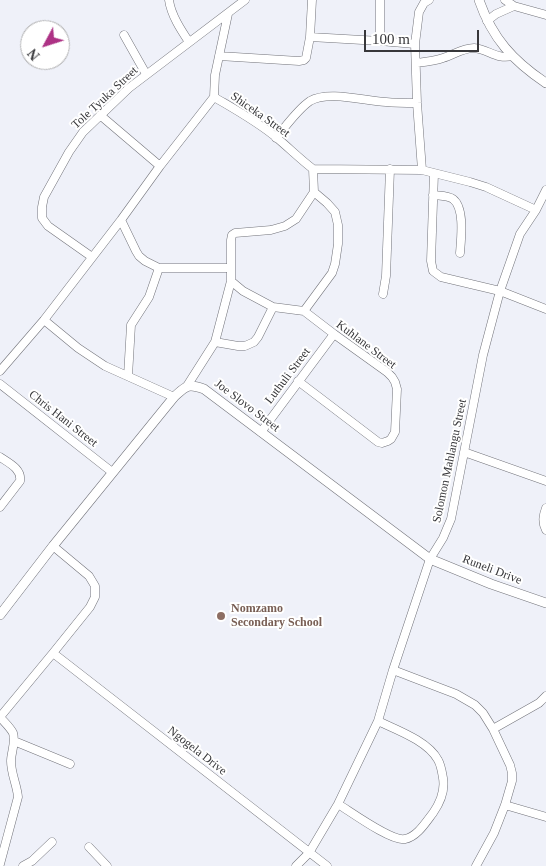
<!DOCTYPE html>
<html>
<head>
<meta charset="utf-8">
<style>
  body { margin:0 }
  #map { position:relative; width:546px; height:866px; overflow:hidden; background:#eff1f9; font-family:Georgia,serif }
  canvas { display:block }
  .north { position:absolute; left:20px; top:20px; width:50px; height:50px; box-sizing:border-box; background:#fff; border:1px solid #afafb0; border-radius:50%; rotate:230deg; font-size:14px; font-weight:700; line-height:20px; text-align:center; color:#37373a }
  .north::after { content:''; display:block; margin:auto; width:18px; height:22px; background:#ad3285; clip-path:polygon(50% 0,100% 100%,50% 72%,0 100%) }
  .scale { position:absolute; left:364px; top:30px; width:115px; height:22px; box-sizing:border-box; border:2px solid #37373a; border-top:0; padding-left:6px; font-size:15px; line-height:18px; white-space:nowrap; color:#37373a; -webkit-text-stroke:4px #fff; paint-order:stroke }
</style>
</head>
<body>
<div id="map">
<canvas width="546" height="866"></canvas>
<div class="north">N</div>
<div class="scale">100 m</div>
</div>
<script>
const context = document.querySelector('canvas').getContext('2d');
context.lineJoin = 'round';
function trace(path, color, width, dash) { context.strokeStyle = color; context.lineWidth = width; context.lineCap = dash ? 'butt' : 'round'; context.setLineDash(dash || []); context.stroke(path); }
function label(font, color, halo, rows, align = 'center') {
  context.font = font + ' Georgia,serif'; context.lineWidth = 4; context.setLineDash([]); context.textBaseline = 'middle'; context.strokeStyle = halo; context.fillStyle = color; for (const [text, x, y, turn = 0] of rows) {
    context.save(); context.translate(x, y); context.rotate((+turn || 0) * Math.PI / 180); context.textAlign = isNaN(turn) ? turn : align; if (halo) context.strokeText(text, 0, 0); context.fillText(text, 0, 0); context.restore();
  }
}
const minor = new Path2D(`
  M169,0C171,15 181,30 189,42
  M380,0V41
  M505,0L514,6
  M487,21L496,14L514,6L546,15
  M124,35L146,74
  M310,37L380,41L415,44
  M219,56L299,61L304,60L306,58L310,37L312,0
  M416,63C425,62 435,61 443,58C453,55 463,48 474,48C488,49 497,60 512,56
  M214,97C236,110 258,122 277,138C289,148 300,159 313,169L422,170L470,182L486,187L536,210
  M214,97L215,75L228,14
  M100,115L160,166
  M276,138C286,126 298,109 310,101C328,90 365,101 386,102C396,103 407,103 417,103
  M422,170L417,103L415,44L419,12L424,3L429,0
  M434,173L431,261L433,271L441,277L500,291L546,309
  M433,195C439,196 447,195 453,199C465,208 461,239 460,253
  M121,220L136,251L139,256L145,261L159,268H231
  M92,257L48,226L42,218V207L44,197L69,152L83,132L129,88L245,0
  M231,281L243,291L273,307L304,311L334,334L387,372L392,377L395,382L397,389L395,432L391,439L388,441L382,443L378,442L298,381
  M383,294L386,276L390,169
  M304,311L332,273L335,264L338,244V225L335,212L327,203L314,192
  M44,320L78,348L105,366L174,397
  M215,342L238,346H245L254,342L258,337L273,307
  M0,371L44,320L121,220L160,166L214,97
  M128,376L131,325L149,297L159,268
  M0,384L112,472
  M187,386L215,342L231,281V240L232,235L235,233L271,230L285,226L296,219L314,192L313,169
  M261,432L334,334
  M464,452L546,481
  M0,457C9,463 22,469 20,481L0,507
  M546,508C543,516 542,522 546,530
  M53,653L327,866
  M393,670L456,694L475,705L483,713L493,729L510,765L512,773V781L505,805L494,833L476,866
  M0,717L53,653L90,607L95,597V586L89,576L53,546
  M0,717C4,722 10,727 13,733C16,742 11,753 11,761C11,774 17,785 18,797L0,864
  M493,729L539,703L546,696
  M14,741L70,764
  M338,804C351,812 392,842 405,839C417,837 426,822 433,813C440,803 445,790 443,778C442,772 441,765 438,760C428,741 397,730 378,721
  M505,805L546,817
  M89,847L107,866
  M23,866L32,861L52,842
  M296,866L309,853L338,804L378,721L393,670L430,559L443,538L451,519L483,355L500,291L520,234L536,210L546,190`);
const tertiary = new Path2D(`
  M479,0C492,38 513,61 546,83
  M0,615L53,546L174,397C186,386 187,383 204,389L430,559L491,584L546,603`);
const markers = [
  [221,616,5,"#8d6e63"]
];
const streetNames = [
  ["Tole Tyuka Street",105,98,-43],
  ["Shiceka Street",260,115,35],
  ["Kuhlane Street",366,345,37],
  ["Luthuli Street",288,376,-53],
  ["Joe Slovo Street",247,406,37],
  ["Chris Hani Street",63,419,38],
  ["Solomon Mahlangu Street",450,461,-78],
  ["Runeli Drive",492,570,21],
  ["Ngogela Drive",197,751,38]
];
const educationNames = [
  ["Nomzamo",231,609],
  ["Secondary School",231,623]
];
trace(minor, '#72737a', 9);
trace(tertiary, '#72737a', 10);
trace(minor, '#fff', 8);
trace(tertiary, '#fff', 9);
for (const [x, y, r, color] of markers) { const dot = new Path2D(); dot.arc(x, y, r, 0, 2 * Math.PI); context.fillStyle = color; context.fill(dot); trace(dot, '#fff', 2); }
label('12px', '#37373a', '#fff', streetNames);
label('bold 12px', '#785e54', '#fff', educationNames, 'left');
</script>
</body>
</html>
